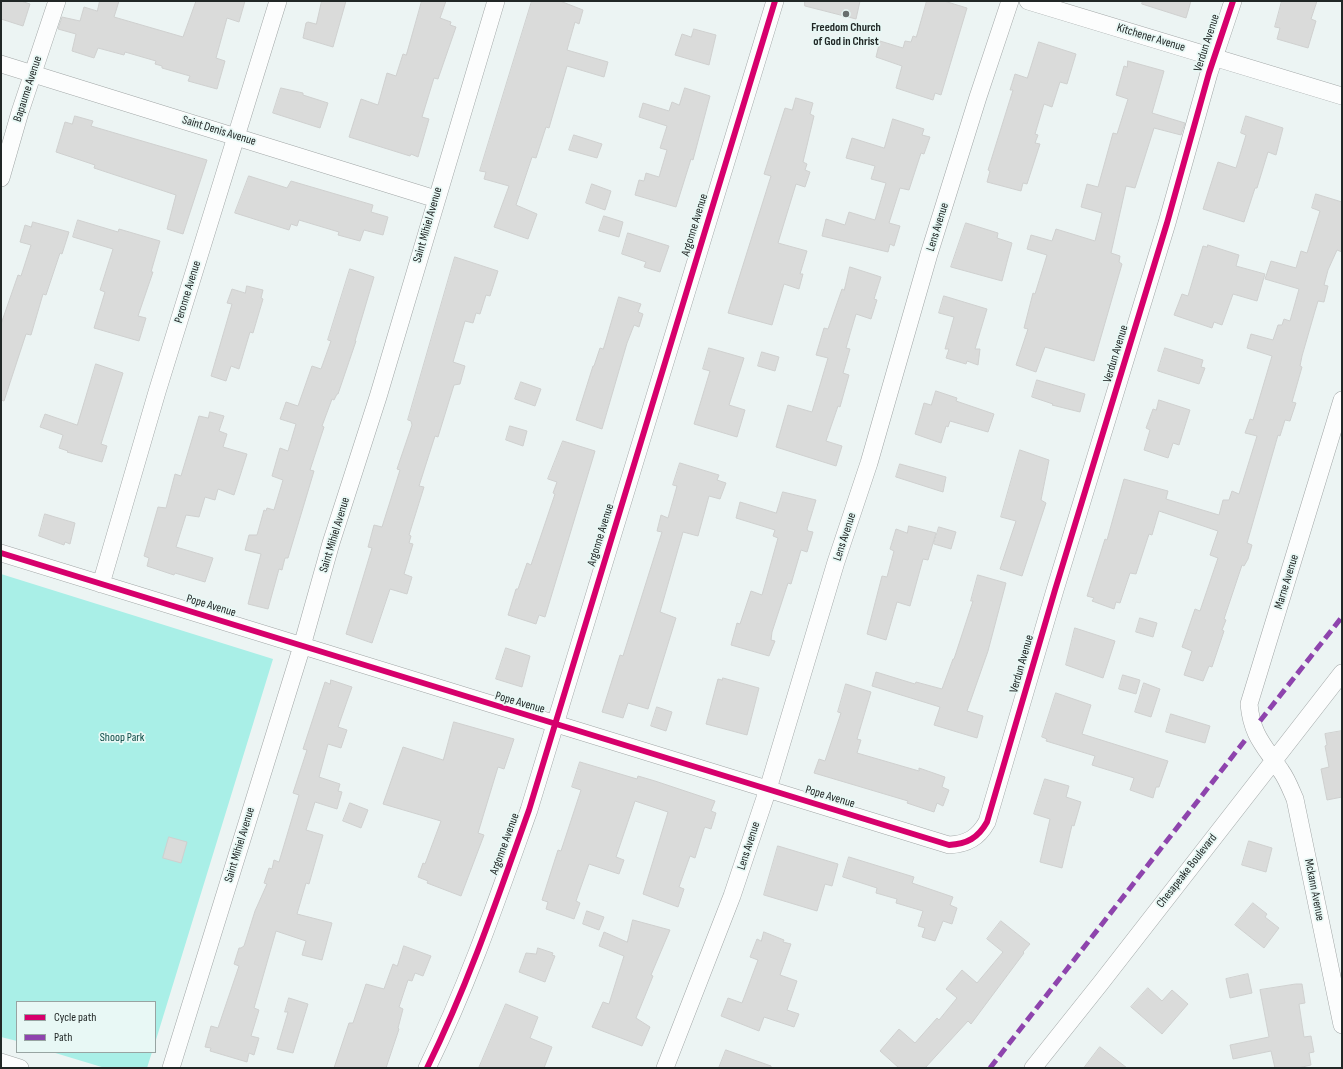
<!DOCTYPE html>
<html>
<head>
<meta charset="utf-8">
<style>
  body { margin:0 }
  #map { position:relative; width:1343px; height:1069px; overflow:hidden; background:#ecf4f3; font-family:"Sofia Sans Condensed",sans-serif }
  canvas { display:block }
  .frame { position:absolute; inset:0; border:2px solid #212726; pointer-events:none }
  .legend { position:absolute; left:16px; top:1001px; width:140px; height:52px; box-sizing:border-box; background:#e8f8f5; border:1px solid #98a4a2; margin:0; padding:5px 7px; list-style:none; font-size:12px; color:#212726 }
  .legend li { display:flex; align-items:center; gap:8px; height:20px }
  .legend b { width:20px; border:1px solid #98a4a2 }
</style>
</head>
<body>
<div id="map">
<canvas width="1343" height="1069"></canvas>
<div class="frame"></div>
<ul class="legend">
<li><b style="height:5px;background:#d6006c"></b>Cycle path</li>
<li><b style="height:5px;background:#8e44ad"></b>Path</li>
</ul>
</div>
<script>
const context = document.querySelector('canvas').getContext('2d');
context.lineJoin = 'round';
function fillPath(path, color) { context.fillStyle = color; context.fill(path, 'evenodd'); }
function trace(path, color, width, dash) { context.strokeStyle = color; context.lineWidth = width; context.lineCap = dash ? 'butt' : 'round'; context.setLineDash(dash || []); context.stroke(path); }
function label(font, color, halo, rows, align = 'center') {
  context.font = font + ' "Sofia Sans Condensed",sans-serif'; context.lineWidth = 3.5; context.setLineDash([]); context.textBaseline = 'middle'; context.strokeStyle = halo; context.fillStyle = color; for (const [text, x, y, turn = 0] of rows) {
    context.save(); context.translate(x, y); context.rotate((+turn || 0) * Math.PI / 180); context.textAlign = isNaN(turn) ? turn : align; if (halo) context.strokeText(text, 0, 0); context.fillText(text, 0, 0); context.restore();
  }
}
const green = new Path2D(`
  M1,574L273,659L155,1043V1002H17V1041L1,1037Z
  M52,1052H152L147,1068H105Z`);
const building = new Path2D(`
  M1,1H21L30,4L23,26L1,19Z
  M100,1H119L114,17L183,37L196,1H245L239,22L227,18L216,58L225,61L217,89L188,81L190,76L162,68V66L155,64L156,61L125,52L124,55L98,48L94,58L72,51L76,34L58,29L62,17L80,21L84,7L97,11Z
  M322,1H346L333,47L303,38L306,23L308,22L316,24Z
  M422,1H446L440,18L451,22L450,25L456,27L438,79L434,78L422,117L429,119L418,157L411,154L410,156L349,137L361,99L378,105L387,73L396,76L403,54L406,55Z
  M532,1H560L583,10L579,24L575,22L567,50L608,62L604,77L567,66L549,128L546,127L536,158L532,157L516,205L537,214L528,239L494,227L509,186L484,179L486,172L480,171Z
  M805,1H860L856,19L805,6Z
  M927,1H944L967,8L941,95L935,93L933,100L896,88L902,66L876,57L880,41L903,48L905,41L911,42L913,36L916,37Z
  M1143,1H1191L1186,18L1142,4Z
  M1282,1H1317L1311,19L1316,21L1308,48L1277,39L1280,28L1275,27Z
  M694,29L716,35L709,65L675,55L682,34L691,37Z
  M1039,42L1076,54L1067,84L1060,82L1052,107L1044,104L1035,134L1038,135L1035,143L1040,144L1027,184L1023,183L1021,191L987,182L990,171L988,170L1013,90H1010L1015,74L1027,78Z
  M1128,61L1164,71L1152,113L1185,123L1181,135L1154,128L1135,188L1126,186L1111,253L1120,256L1119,262L1122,264L1094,361L1045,347L1036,372L1016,365L1028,329L1024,328L1033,293L1035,294L1047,255L1027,249L1031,235L1052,241L1056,229L1095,241L1102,213L1081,207L1087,184L1098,187L1113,133L1117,134L1128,99L1116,95L1124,66L1127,67Z
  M281,88L303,93V95L328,103L320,128L273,113Z
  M685,88L710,96L693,160L691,159L676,207L635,195L639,180L644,181L646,173L659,177L667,150L660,148L667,126L639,117L643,103L669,111L672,102L679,105Z
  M796,98L813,103L810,114L814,116L803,162L807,164L805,170L810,172L805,187L796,184L778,243L807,251L800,274H803L799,289L784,284L772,325L728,313L771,176L764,174L785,108L792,110Z
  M75,116L93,121L91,126L207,160L183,234L167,229L176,195L94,168L95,165L56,152L65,122L72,124Z
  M1246,116L1283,128L1276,155L1268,152L1257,188H1255L1244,222L1203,209L1218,162L1236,168L1246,135L1241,133Z
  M893,119L924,129L922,135L930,137L924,154L921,153L909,190L900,188L889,223L900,226L894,246L890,244L888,252L822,236L826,219L845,225L849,212L875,220L886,183L871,179L875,166L846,158L852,138L884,148Z
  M574,135L602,144L597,158L569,150Z
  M249,176L287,188L291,181L373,205L371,212L388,217L383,235L364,230L360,241L338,235L339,232L299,220L297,226L291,224L289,230L235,213Z
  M592,184L611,191L605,210L586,203Z
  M1316,194L1342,202V252L1337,250L1328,270L1324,285L1328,286L1324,302L1318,301L1315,311L1302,356L1300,366L1302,367L1292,402L1296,403L1290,421L1285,420L1280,436L1278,435L1247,543L1252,545L1248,559L1244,566L1242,565L1224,619L1226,620L1222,630L1224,631L1212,667L1209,666L1203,681L1184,675L1192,651L1182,647L1195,609L1200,611L1218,558L1210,555L1218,531L1159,511L1152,535L1149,534L1136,574L1130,573L1120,603L1116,602L1114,609L1092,601L1094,598L1087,596L1105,539L1107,540L1124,479L1168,491L1166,499L1219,515L1223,500H1229L1232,491L1239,494L1257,436L1245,433L1250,419L1253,420L1272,356L1247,348L1251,334L1273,340L1278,325H1282L1284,319L1290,321L1299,289L1265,279L1271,261L1296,268L1301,251L1307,253L1320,211L1312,208Z
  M604,216L623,222L619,237L599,231Z
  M78,220L118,232L119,229L160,241L151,272H153L138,316L146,318L139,341L94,328L105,292L100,290L113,249L73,237Z
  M33,222L69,232L62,254L60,253L46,295L43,294L31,335L26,334L4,401L1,400V324L18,275L21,276L31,245L20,242L25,225L31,227Z
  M966,223L998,233L997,238L1012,243L1002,281L951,267Z
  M628,233L669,246L660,272L644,267L646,262L622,254Z
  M1208,245L1239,255L1236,266L1265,274L1257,301L1233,294L1222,325L1214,322L1212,328L1174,315L1182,294L1188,296L1203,246L1207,247Z
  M455,257L498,271L490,296L486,295L480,314L476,313L473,323L465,321L453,362L465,366L460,384L454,385L438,437L435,436L419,486L424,487L409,535L411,536L409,543L413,544L404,574L412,577L407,594L390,589L372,643L346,634L372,548L368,547L374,525L382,527L400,470L397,469L412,425L411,421L408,420Z
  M850,267L881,277L874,299L877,300L871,319L856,314L846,348L850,349L843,373L849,375L840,407L838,406L826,441L842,446L836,466L776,447L788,405L812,412L828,358L816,355L824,328L828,329L842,289L844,290Z
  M350,269L374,277L355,341H356L338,394H337L334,400L332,399L322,426L324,427L310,470L314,471L288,558H285L282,570L279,569L268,609L248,604L261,554L245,550L249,535H257L264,510L266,511L267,508L274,510L283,480L272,476L280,448L288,451L296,424L280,419L286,402L298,406L312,366L321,369L331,341L328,340Z
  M247,286L263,290L261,298L263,299L253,333L250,332L239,369L231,366L226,381L211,376L232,304L227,303L232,289L245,293Z
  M944,296L987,309L975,349H980L978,365L967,361L966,364L946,358L949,349H945L954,317L939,313Z
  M619,297L641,304L638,312L643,314L639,327L634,325L627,343L602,429L576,420L593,366H594L600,348L603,349Z
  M709,348L744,358L729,405L745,410L737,437L694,424L710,371L703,369Z
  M1165,348L1203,360L1201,367L1205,368L1199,384L1158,371Z
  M762,352L779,357L775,371L758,366Z
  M96,364L123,373L101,444L107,446L102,462L67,452L68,451L59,448L63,435L40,427L45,414L77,425Z
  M1037,380L1085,394L1080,412L1052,405L1053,404L1032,397Z
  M521,382L541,389L535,406L515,399Z
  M936,391L957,398L956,401L994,414L988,432L950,421L948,427L946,426L941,443L915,434L924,403L931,405Z
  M1159,400L1190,410L1179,445L1173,443L1168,458L1144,450L1150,430L1146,428L1153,409L1156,410Z
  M210,412L224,416L219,431L227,434L223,447L247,454L234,495L218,489L215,500L205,497L199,517L186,515L176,547L213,558L205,582L175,573L174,575L147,566L149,558L144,556L158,507L166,508L175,474L181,476L199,416L208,418Z
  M510,426L527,431L523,446L506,440Z
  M563,441L595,451L545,617L539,615L536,624L508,615L516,589H518L527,563L531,565L555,494L553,493L557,482L548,479Z
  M1020,450L1049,460L1041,500L1046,503L1022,576L1000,569L1016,521L1001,517Z
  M680,463L719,475L717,480L726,483L720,499L709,496L698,536L683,532L660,612L676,618L648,709L628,703L623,718L602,712L620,655L623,656L662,532L657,531L661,515L668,518L677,486L673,485Z
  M900,464L946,477L943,492L896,477Z
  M783,492L816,500L807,529L808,531L813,532L807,552L801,550L791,584L788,583L772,632L771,640L775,641L769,656L731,645L737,623L740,624L751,591L762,595L778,538L773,536L775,530L736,518L740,502L776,513Z
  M45,514L75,523L70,544L65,542L64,545L39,536Z
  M909,526L936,533L928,560L923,559L910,606L897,602L886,640L867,634L882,576L887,577L894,551L890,549L896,529L907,533Z
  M939,527L956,532L951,549L934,544Z
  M978,575L1006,583L988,651L967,711L983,716L977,738L934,725L940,707L872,686L876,672L915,684L916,682L942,689L953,659H954L973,601H971Z
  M1140,618L1157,623L1153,637L1136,632Z
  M1075,628L1115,641L1103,678L1066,665Z
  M506,648L530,656L522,687L496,679Z
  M1123,675L1140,680L1136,694L1119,689Z
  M723,678L759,688L747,735L706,724L718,679L722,680Z
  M331,680L352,687L338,727L347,730L341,748L328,744L319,777L340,784L338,791L342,792L337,809L315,802L306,830L323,835L309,884L306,883L297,914L332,923L322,960L302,955L306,941L276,931L254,1008L259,1010L251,1036L259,1038L254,1055L249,1053L247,1062L210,1051L211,1048L205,1047L211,1026L218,1028L239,966L234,964L239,948H241L244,946L255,911L267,884L264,883L269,868L272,869L274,860L279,862L299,795L293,793L307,750L303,749L323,688L325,682L330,684Z
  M1144,683L1160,689L1151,717L1135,712Z
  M846,684L871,692L857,739L861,740L857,753L919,771V768L945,777L942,787L949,790L943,806L937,803L934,812L907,803L908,801L814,773L819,759L825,761L841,713L838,712Z
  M1056,693L1091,705L1082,734L1168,761L1159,787H1156L1153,798L1130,790L1134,778L1092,765L1095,756L1046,741L1047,739L1042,737Z
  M657,707L672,712L666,731L651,726Z
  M1171,714L1210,726L1205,743L1166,732Z
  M454,722L514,739L504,769L498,767L478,833L484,835L461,896L427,883L428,881L418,877L423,863L425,864L441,821L383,804L403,747L443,760Z
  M1342,731V797L1327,800L1321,769L1329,767L1325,746L1327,745L1325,734Z
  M580,762L637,779L638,776L655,781L715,801L711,811L716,813L711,829L705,827L704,829L695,858L690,856L679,887L684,889L678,907L643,894L668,812L635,801L616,857L624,860L619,874L589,864L576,901L580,903L574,919L546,909L548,902L542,900L558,850L561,851L581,790L572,787Z
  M1045,779L1069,786L1066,797L1081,802L1074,826L1072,825L1062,868L1040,862L1050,819L1034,814Z
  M350,803L368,810L361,828L343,821Z
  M169,837L187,842L181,863L163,858Z
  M1249,841L1272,848L1266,872L1242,865Z
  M778,846L838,864L832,886L825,884L817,911L764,895Z
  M849,857L914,877L912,883L953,897L950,905L957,908L952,924L943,921L935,941L922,937L925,928L918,926L923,911L896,903L897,899L876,893L877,888L843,877Z
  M1253,903L1267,914L1265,917L1279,928L1264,948L1235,925Z
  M587,911L604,917L599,930L583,924Z
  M633,920L670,930L651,975L653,976L636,1018L650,1027L642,1046L592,1027L603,1002L609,1004L624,956L599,946L604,932L627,942Z
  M1001,921L1030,944L1023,952L1024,953L971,1024L968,1021L925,1068H899L880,1051L899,1029L915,1043L937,1018L939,1020L957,998L946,989L962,970L977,983L1003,952L987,939Z
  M764,932L784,940L783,942L791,944L780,975L797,981L787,1010L799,1014L794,1027L764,1017L759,1031L721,1016L728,998L742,1003L758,960L750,957L757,939L761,941Z
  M404,946L431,956L423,976L415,973L412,981L408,980L399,1007L403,1009L398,1028L399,1029L386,1068H334L349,1023H353L366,984L384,989L393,964L397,966Z
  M538,948L553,953L552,955L555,956L545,982L519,972L526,953L536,954Z
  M1248,974L1252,993L1230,998L1226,979Z
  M1296,984H1302L1305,1003L1299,1004L1304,1037L1311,1036L1314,1052L1309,1053L1311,1065L1298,1068H1275L1271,1051L1233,1059L1230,1045L1269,1037L1260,990Z
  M1148,988L1162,1001L1172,990L1188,1004L1162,1034L1131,1007Z
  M289,998L308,1004L293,1053L277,1049L288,1012H285Z
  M506,1004L538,1017L530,1038L552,1047L544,1068H479Z
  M1100,1047L1127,1068H1084Z
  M726,1050L771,1066V1068H719Z`);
const minor = new Path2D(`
  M1028,1L1342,96
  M1,64L436,199
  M1,178L20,112L57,1
  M1342,400L1249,704C1252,736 1264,745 1281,771C1287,779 1291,790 1295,799L1342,1025
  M1,553C317,651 633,747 949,845C967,844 978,838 987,822L1055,590L1167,223L1209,73L1233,1
  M101,584L157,392L278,1
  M1,1062L20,1068
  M171,1068L302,646L331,543L378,397L496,1
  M427,1068C468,985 498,897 529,810L775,1
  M665,1068L732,896L768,789L836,562L869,463L929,254L978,97L1010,1
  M1033,1068L1100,984L1342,673`);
const quiet = new Path2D(`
  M1260,721L1342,617
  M990,1068L1246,739`);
const cycleway = new Path2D(`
  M1,553C317,651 633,747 949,845C967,844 978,838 987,822L1055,590L1167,223L1209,73L1233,1
  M427,1068C468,985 498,897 529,810L775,1`);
const markers = [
  [846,14,4,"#686f6e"]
];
const poiNames = [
  ["Freedom Church",846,28],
  ["of God in Christ",846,42]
];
const streetNames = [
  ["Kitchener Avenue",1151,38,17],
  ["Verdun Avenue",1207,43,-72],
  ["Bapaume Avenue",28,89,-72],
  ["Saint Denis Avenue",219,131,17],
  ["Saint Mihiel Avenue",428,225,-74],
  ["Argonne Avenue",695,225,-73],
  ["Lens Avenue",938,227,-73],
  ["Peronne Avenue",188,292,-73],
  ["Verdun Avenue",1116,354,-73],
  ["Saint Mihiel Avenue",335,535,-73],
  ["Argonne Avenue",601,535,-73],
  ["Lens Avenue",845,537,-72],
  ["Marne Avenue",1287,582,-73],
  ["Pope Avenue",211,606,17],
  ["Verdun Avenue",1022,664,-74],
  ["Pope Avenue",520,703,16],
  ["Pope Avenue",830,797,17],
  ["Argonne Avenue",505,844,-70],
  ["Saint Mihiel Avenue",240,845,-73],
  ["Lens Avenue",749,846,-72],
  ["Chesapeake Boulevard",1187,871,-52],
  ["Mckann Avenue",1314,890,79]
];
const parkNames = [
  ["Shoop Park",122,738]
];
fillPath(green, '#a9efe7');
fillPath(building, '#dadbda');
trace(building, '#cfd0cf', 1);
trace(minor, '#a1a6a6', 18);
trace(minor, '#fcfdfd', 17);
trace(quiet, '#8e44ad', 5, [10, 5]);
trace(cycleway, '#d6006c', 6);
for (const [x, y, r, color] of markers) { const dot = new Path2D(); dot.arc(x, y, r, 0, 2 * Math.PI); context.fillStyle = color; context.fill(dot); trace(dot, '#e8f8f5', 1.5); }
label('bold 12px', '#212726', '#e8f8f5', poiNames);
label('12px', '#212726', '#e8f8f5', streetNames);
label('12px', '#0c4a45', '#e8f8f5', parkNames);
</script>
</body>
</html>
